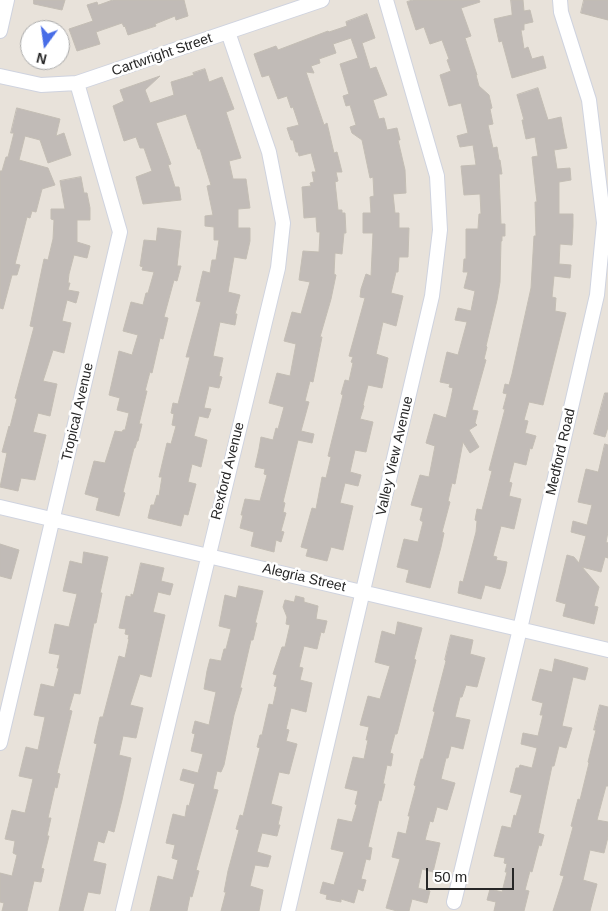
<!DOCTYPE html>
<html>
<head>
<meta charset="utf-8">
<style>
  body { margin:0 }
  #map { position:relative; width:608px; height:911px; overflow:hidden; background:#e8e2da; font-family:Helvetica,sans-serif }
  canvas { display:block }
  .north { position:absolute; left:20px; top:20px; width:50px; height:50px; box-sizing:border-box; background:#fff; border:1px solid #a9a9a9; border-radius:50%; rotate:194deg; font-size:14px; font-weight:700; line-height:20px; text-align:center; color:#272727 }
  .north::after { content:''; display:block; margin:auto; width:18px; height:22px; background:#486de7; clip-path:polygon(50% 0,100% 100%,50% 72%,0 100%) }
  .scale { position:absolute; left:426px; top:868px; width:88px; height:22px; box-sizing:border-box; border:2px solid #272727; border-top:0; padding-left:6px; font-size:15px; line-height:18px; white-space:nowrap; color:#272727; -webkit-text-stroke:4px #fff; paint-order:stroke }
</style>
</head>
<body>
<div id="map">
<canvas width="608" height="911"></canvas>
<div class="north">N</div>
<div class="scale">50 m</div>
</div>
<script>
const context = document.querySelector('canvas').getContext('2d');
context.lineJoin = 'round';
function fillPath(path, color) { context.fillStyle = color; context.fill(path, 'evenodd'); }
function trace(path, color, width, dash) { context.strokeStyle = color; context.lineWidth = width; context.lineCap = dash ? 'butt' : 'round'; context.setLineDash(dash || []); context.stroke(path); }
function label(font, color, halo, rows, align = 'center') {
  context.font = font + ' Helvetica,sans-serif'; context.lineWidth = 5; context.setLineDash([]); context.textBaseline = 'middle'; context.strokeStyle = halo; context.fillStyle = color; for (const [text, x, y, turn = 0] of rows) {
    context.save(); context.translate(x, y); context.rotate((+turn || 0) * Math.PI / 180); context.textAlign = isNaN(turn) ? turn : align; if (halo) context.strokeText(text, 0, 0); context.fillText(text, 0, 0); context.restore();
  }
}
const building = new Path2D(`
  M34,0H65L62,10L34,4Z
  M113,0H184L188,16L176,20L175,16L155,24L156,26L128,35L125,26L124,27L122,23L96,32L100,44L77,51L69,29L93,21L87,5L97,2L98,5Z
  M413,0H479L480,2L461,8L471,36L465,38L477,75H476L479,86L489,95L492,108L490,109L493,124L488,125L493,148L497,147L499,160H500L502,174H499L501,224H505V236H502V241H501L500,282L497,300L486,346L487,347L484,359L486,360L472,410L478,411L475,423L477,425L469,430L479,447L470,453L463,442L455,484L452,483L448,501L450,502L442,532L444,533L441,547L430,588L406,582L409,570L397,567L404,539L418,542L423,522L420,520L423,508L411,505L420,475L429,477L435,446L426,443L434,414L446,418L451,398L453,388L449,387L450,384L440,382L447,352L458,355L467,322L455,320L458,308L471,311L475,291L464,288L468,272H463L464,259H466V229H478L479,214H481L480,194L464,195L461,166L476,165L473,145L460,147L457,136L468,133L461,103L449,106L440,75L451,71L447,60L449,59L442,40L430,44L424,27L416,30L407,2Z
  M511,0H523L524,11L530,10L533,22L524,24V30H521L524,49L528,47L532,59L543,56L546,68L512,78L502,41L499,42L494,19L512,15Z
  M584,0H608V20L581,13Z
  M367,14L375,38L362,43L370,69L376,67L387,95L373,100L379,119L384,118L387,130L397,128L400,140H398L405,170L406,193L393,194L395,213H399V228H409L408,257H399L398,272H396L391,293L403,296L396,326L383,322L376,354L388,358L382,388L368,385L363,405L364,406L360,419L373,422L366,452L355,450L350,472L361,475L358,486L345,483L340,503L353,506L343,550L331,547L327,561L306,556L308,549L301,547L312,508L316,509L322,477L326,478L331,457L328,456L343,395L341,394L345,380L349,381L353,363L351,362L353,357L349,356L365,298L360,297L361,289L366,274L371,276L373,233H363V213H371L370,197L374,196L373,177L370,178L362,140L352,133L350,127L356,125L350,105L346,106L343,96L349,94L340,64L358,58L351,38L333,44L336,53L319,59L320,63L311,66L314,73L306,72L324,125L327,123L334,153L337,152L342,172H336L338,181L335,182L338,210H342V213H345L346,233H344L342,254L335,253L334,274L336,275L331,299L320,337H322L313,382L310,381L305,401L309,402L301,431L314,434L312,443L298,440L283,502L285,503L283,512L286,513L281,531L284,532L281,542L276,540L274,552L251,546L254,532L240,528L243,515H241L245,499L260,501L267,475L264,474L265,469L255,467L259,449L261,437L273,440L276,428L278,429L284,407L269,403L277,373L290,376L296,344L284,341L292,312L301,314L310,282L299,280L303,251L319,252L320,232H317L316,217L304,218L302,187L311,186L310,183L314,182L312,172H316L311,153L299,156L298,152H296L293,140H291L287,128L299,125L293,107L291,108L287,96L278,99L269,75L262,77L254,54L276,46L278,50L328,31L329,32L347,26L346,22Z
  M205,69L209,82L222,77L234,109L226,112L241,158L229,161L233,179H246L250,208L238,209V228H250V241L246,259L234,257L228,292L240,295L235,314H237L235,325L220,322L213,356L223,358L219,376L222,377L219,388L209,386L204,408L211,409L208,418L199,416L194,436L207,440L201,467L192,464L188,482L196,484L188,515L184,514L181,526L148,518L151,505H154L157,495L159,496L162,477H159L167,443L171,444L176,426L172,425L174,414L171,413L173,403L178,404L190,357H186L201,302L196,301L203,271L210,273L212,260H216L219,240H214V227L205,226V216L213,215L207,186L211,185L200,149H198L186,114L156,123L171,164L168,165L175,187H179L181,200L143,204L136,177L152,171L144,148H140L136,137L124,141L113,106L124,101L120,90L160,76L145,90L150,103L174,95L171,82L194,75L193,73Z
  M538,88L548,120L561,117L564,134L567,148L554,150L557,169L570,168L571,180L559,182V214H573V226L572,245L560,244L559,264L571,265L570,278L554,276L552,297L556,298L555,311L566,313L543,405L529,402L524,420L528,421L525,433L536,436L532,449L530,448L526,465L514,462L509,482L512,483L509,496L521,499L514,529L501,526L493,556L497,557L496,560L507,562L505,573L500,589L485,585L481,599L458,593L460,581L463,582L476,532L477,521L475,520L477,509L482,510L492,471L489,470L505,409H503L507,394L503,393L505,384L509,385L512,374L531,288L534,236H536L535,202H537L532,157L538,156L535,137L526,139L522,120H524L517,95Z
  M17,108L60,119L56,136L64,133L71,155L48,163L40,140L25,136L19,160L48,168L55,185L42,189L36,212L32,211L30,218L27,217L15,264L20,265L17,275H12L3,309L0,308V171H2L6,157H8L14,133H11Z
  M81,177L84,193H87L90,208V220H77V242L90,246L87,258L74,255L69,274L68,283H70L68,290L79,292L76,303L67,300L62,321L71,323L64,353L53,350L43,381L57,384L50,416L38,413L33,432L46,435L35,480L21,478L18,491L0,487L7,453L2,452L9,426L10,427L17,399L15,398L34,327L30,326L44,259L48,260L53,239L54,220L51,219V209H65L60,181Z
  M158,228L181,231L177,266H181L177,281L174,280L171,291L164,317L168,318L163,339L160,338L152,373L150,372L145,391H147L139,424H142L138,441H137L135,448H134L123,492L125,493L119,516L96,510L99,498L85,494L94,461L105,463L115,431L122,432L123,430H125L129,413L117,410L120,398L109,395L119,351L132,355L138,335L123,331L131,302L143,305L146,293H148L154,272L142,270L143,267L140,266L144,240L156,241Z
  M605,393H608V427L605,437L594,434Z
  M605,444L608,445V532L606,542L608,543V558L605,557L601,572L582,567L599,587L594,606L598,607L594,624L563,616L566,604L556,601L567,555L574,557L579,563L586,536L571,532L573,521L587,525L592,505L578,502L586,469L598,472Z
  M0,544L19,550L11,579L0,576Z
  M84,552L108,557L100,593H102L96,623H94L80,694L74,693L69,710L72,711L57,773L60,774L57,788L55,787L48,818H51L47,836H49L41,868L44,869L41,882L34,881L27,911H2L4,903L0,902V873L12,876L17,855L13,853L15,841L5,839L8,827L12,810L25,813L33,779L19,776L26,747L38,750L45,717L34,715L41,684L54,687L59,668H57L60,655L49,653L55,624L69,627L77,594L63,591L70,561L82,564Z
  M141,563L164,568L161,581L173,584L170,595L158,592L153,612L165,615L151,677L140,674L130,705L143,708L136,738L123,736L119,755L131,758L122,800L114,832L108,830L104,843L98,841L93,861L106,864L100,894L88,892L83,911H59L97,744L94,743L100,717H103L119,656L125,658L129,639H128L129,635L125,634L126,629L119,628L126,596L131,597V594L133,595Z
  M239,586L263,591L255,623H257L253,640H251L240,688H242L234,715L224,765L221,772L217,771L213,789L218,790L196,870L199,871L192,897L190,896L187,911H150L158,876L173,880L178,860L172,858L175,845L166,843L170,826L173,814L185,817L187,805L189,806L195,784L180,780L183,769L198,773L203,754L191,751L195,734L192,733L195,721L209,725L216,692L204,689L207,671L210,659L221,661L224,649H226L231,629L219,626L225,595L236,598Z
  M296,596L304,598V602L318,606L316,619L327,621L324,633L321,632L317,649L304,646L299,667L303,668L300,680L312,683L306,712L291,708L286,729L289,730L286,741L297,744L289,774L279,772L271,804L282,807L278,825H280L277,836L262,833L257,852L271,856L268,867L255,865L250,886L263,890L259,911H221L226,892H224L228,871L239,830L236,829L240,815L243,816L260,748L257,747L260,735H262L269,704L273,705L277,687L274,686L277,675L273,674L282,647H285L290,625L286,624L287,617L283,607L285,600L294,602Z
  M398,622L422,628L414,659L416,660L397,734H395L390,753L393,754L391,766L387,765L383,784H385L381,801L379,800L368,847L372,848L370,860L366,859L361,879L366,880L363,891L358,889L354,903L341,899V902L326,899L327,895L320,893L323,882L334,885L344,852L331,849L338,819L352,822L357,805L355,804L358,791L345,788L353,757L364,759L368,740H366L369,727L360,725L368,696L380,699L390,666L375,662L382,631L395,635Z
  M451,635L473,640L470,654L485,658L477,687L466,685L462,697H460L455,717L470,720L463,749L451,746L448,758H446L441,779L455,783L447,810L437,807L433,822L430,821L425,840L440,843L433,872L422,869L418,888L430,891L427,903L412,899L409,911H397L386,908L400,859L392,857L398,832L406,834L410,816H408L416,786L414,785L421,759H423L435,712L433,711L446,661L445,660Z
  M555,659L588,668L585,680L573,677L562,726L572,728L566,748L559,746L554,766H552L538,833L544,835L541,846L539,845L532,872L530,871L525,890L529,891L524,911H494L496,902L487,900L490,889L502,892L507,872H505L507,864L504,863L505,858L494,856L502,826L511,828L514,815L516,816L522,795L510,792L513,781L516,768H519L520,765L532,768L537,748L521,744L523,733L538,736L543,715H540L543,703L532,700L540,669L552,672Z
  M600,705L608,707V786H606L597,820L608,822V837L604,853L590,850L583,880L597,884L590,911H553L564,876L560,875L573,827L571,826L578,799L580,800L589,763L588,762L596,730H594Z`);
const minor = new Path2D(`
  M0,31L7,0
  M0,76L41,85L77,83L322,0
  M0,507L608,650
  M0,743L120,232L77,83
  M454,902L520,629L597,295L604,223L589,100L561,12L560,0
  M123,911L278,268L283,223L269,152L228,32
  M288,911L432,296L440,230L437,176L386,0`);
const streetNames = [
  ["Cartwright Street",162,55,-19],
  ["Tropical Avenue",78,412,-77],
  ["Medford Road",561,452,-77],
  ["Valley View Avenue",395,456,-77],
  ["Rexford Avenue",228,471,-76],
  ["Alegria Street",304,578,13]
];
fillPath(building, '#c1bbb7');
trace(building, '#c3bdb4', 1);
trace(minor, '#cfd3df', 16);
trace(minor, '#fff', 14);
label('14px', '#272727', '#fff', streetNames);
</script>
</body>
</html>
